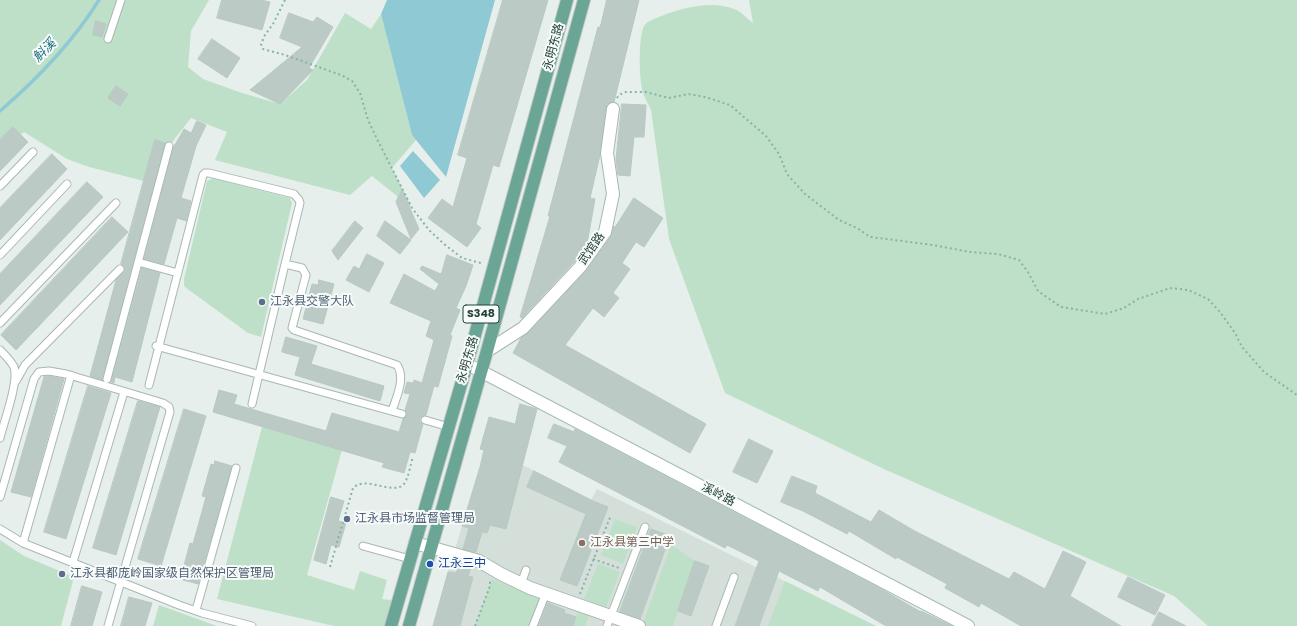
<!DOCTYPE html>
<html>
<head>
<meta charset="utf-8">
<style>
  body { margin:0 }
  canvas { display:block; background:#e6efeb }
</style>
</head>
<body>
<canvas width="1297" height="626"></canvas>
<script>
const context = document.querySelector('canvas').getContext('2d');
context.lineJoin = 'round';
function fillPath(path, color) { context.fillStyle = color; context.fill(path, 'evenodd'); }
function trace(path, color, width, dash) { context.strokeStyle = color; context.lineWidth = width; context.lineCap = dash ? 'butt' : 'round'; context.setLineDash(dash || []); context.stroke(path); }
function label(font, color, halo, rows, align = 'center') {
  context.font = font + ' Poppins,"Noto Sans SC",sans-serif'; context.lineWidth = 4; context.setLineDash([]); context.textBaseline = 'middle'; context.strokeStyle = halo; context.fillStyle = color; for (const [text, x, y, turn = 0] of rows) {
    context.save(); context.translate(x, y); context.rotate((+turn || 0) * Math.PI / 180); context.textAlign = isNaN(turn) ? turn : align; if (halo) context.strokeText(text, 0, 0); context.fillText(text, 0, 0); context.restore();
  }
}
const built = new Path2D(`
  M507,466H525L591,500L597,489L876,626H460L473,577L448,572L462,526L487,533Z`);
const green = new Path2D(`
  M0,0H209L191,31L188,67L203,79L242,93L280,104L307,80L345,13L371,29L381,14L412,135L416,140L392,168L412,208L372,176L350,195L215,160L227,132L191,118L169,146L156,141L144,181L89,167L67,159L24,132L0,154Z
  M749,0H1297V626H1208L1174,596L886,470L725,393L669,239L651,110C648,104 645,98 643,93C639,79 638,38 644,26C647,21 654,19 659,17C680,8 712,0 734,9C741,11 747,19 753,23Z
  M213,178L290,198L292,203L261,337L248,333L189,290L184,286V279L207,181Z
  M262,427L342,450L307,575L354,590L360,571L387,580L382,599L398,601L391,626H334L217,599Z
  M615,519L637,527L623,564L601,555Z
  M0,540L24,556L74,577L61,626H0Z
  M672,545L695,561L673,626H649L645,625L644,621L670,547Z
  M598,563L620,572L606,608L584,600Z
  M492,579L543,599L533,626H475Z
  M785,581L876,626H768Z
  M159,605L217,626H153Z
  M578,611L589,615L585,626H573Z`);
const water = new Path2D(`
  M387,0H495L446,177L412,135L381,14Z
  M413,151L440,180L424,198L400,166Z`);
const stream = new Path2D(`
  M0,111C36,80 74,40 99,0`);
const building = new Path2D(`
  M222,0H261L270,2L262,30L217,18Z
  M503,0H548L499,167L493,165L476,224L481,228L467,247L428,218L442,199L453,207L467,158L458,155Z
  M607,0H639L614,102L607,104L606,108L600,155L590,198L595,199L587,244L574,262L522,318L520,317L550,216H548L598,27H600Z
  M289,13L313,22L317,17L333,27L309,68L313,70L280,104L250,90L302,47L280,38Z
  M96,21L106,24L102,37L93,35Z
  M212,39L240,58L227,78L198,59Z
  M116,86L128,94L120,106L108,98Z
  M622,104L646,105L644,137H634L630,176L618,175L616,160Z
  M197,121L206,125L196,146L181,198L191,201L186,221L177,218L164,264L144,259L174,145H175L184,129L191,133Z
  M13,127L28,142L0,171V140Z
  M155,140L165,143L102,380L90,376L116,280L125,271L124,266L121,264Z
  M52,154L67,169L0,240V208Z
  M87,182L103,197L0,305V274Z
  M402,190L419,229L411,239L396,202Z
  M634,198L663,218L644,247L636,242L622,263L630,269L613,293L619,298L604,317L593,308L565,345L706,424L690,453L513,353L521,338L528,333L586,271L611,236L614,226L615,227Z
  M112,217L128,232L16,350L1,335Z
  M355,221L363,228L338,260L332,251Z
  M385,221L411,240L400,254L377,236Z
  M367,254L384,263L369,292L346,280L354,266L359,269Z
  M447,255L473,265L466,286L456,308L460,310L450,335L452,336L438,387L434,386L426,415L422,416L420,418V422L423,424L415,453L410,452L404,473L382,467L384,463L213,412L219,390L237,395L234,404L326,431L332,413L399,432L403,419L407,415L405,410L410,394L404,393L407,382L413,383L414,380L422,383L434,340L426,336L431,321L390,303L404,274L435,291L439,284L420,269L422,266L441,274Z
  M142,268L160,273L132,382L115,377L114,383L111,382Z
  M319,280L334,284L323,324L303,319L312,284L318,285Z
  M286,337L317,346L311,364L384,386L380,401L295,375L300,357L282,352Z
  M49,376L64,379L31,497L11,492L44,377Z
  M88,386L111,393L66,539L44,532Z
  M138,401L160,407L116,555L93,548Z
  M520,404L537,409L506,529L490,525L487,533L482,532L476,552L463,549L469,528L462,526L480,467L484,450L480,449L489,417L515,424Z
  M184,409L206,416L161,566L138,559Z
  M554,424L574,432L575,429L881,589L921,612V611L952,626H886L820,587L818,591L779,571L759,626H735L759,561L727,545L725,548L559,462L567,446L548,438Z
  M749,439L773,451L757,483L733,472Z
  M215,461L232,466L198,584L183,580L184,574L182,573L190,543L193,544L206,497L202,496L211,464L214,465Z
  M534,471L593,501L608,507L577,586L560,580L586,514L527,487Z
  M792,476L817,486L815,493L871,522L879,510L913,530L1009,579L1014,572L1045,589L1063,551L1086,562L1070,596L1121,626H1021L981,603L979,607L945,588L947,584L897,557L896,559L849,531L847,534L803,511L781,502Z
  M331,497L344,501L338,521L346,523L339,547L331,545L326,564L314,560Z
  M651,529L670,536L640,619L620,612Z
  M695,561L709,566L691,616L678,611Z
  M459,563L471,567L468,576L473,577L460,626H433L448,572L456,573Z
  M1128,577L1165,595L1155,615L1118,597Z
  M82,586L102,592L92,626H71Z
  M129,597L152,603L145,626H121Z
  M548,603L565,610L564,613L576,617L573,626H539Z
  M1159,612L1186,626H1152Z`);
const path = new Path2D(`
  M285,0L273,24L265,35L261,44L263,49L285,55L341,75L352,81L360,93L368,120L376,137L412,208L429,230L444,244L462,258L481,263
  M617,98L619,95L626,92H646L669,98L688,94L705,97L730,105L766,136L779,154L787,174L805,194L839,220L857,228L870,237L933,245L970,252L998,254L1019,260L1028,272L1038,291L1061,307L1105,314L1124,308L1138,299L1170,288L1188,290L1208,299L1220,312L1235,333L1242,347L1264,372L1297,395
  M593,559L619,568
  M330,567L353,488C366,475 393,496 404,484C409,477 410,465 413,457
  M580,594L611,515
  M475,626L490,586V581`);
const lane = new Path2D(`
  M108,39L121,0
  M0,186L33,152
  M0,255L67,184
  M138,262L178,273
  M0,323L116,203
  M156,346L402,414
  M0,350C5,355 11,361 14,367C19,382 4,421 0,438
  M107,379L169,146
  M16,381L25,365L120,269
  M149,385L203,175L205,173H209L294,194L299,200L300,203L285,264
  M252,404L285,264L302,268L306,275L292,328L294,330L397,365C406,378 396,398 392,411
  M425,420L449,427
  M0,497L34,379L39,372L49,371L66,374L163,403L169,407L170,412L108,626
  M0,529L23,543L179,605L202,613L252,626
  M23,543L71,375
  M363,546L410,559
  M73,562L124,392
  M521,584L526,570
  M196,610L236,468
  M533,626L546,593
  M607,626L645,527
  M716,626L734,577`);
const street = new Path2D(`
  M487,351L523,328L580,267L605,232L613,194L607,153L613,109
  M415,543L479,561L501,574L530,588L639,626`);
const secondary = new Path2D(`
  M467,364L968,626`);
const primary = new Path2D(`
  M391,626L467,364L567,0
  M409,626L487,351L584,0`);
const markers = [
  [262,302,4,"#5c6f8a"],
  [347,519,4,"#5c6f8a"],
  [582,543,4,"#8d6e63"],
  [430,564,4,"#1a4fb4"],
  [62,574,4,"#5c6f8a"]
];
const shields = [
  [481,314,36]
];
const shieldNames = [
  ["S348",481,314]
];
const streetNames = [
  ["永明东路",554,47,-75],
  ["武馆路",592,249,-55],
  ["永明东路",468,360,-74],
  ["溪岭路",718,495,28]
];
const serviceNames = [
  ["江永县交警大队",270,302],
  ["江永县市场监督管理局",355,519],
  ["江永县都庞岭国家级自然保护区管理局",70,574]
];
const educationNames = [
  ["江永县第三中学",590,543]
];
const transitNames = [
  ["江永三中",438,564]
];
const waterNames = [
  ["斛溪",45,51,-45]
];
fillPath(built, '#d4dfda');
fillPath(green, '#bfe0c8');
fillPath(water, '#8ec9d4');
trace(stream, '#8ec9d4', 3.5);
fillPath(building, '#bbcac4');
trace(building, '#b8c9c2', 1);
trace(lane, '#a8b8b2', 9);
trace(street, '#a8b8b2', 14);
trace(secondary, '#a4bbb3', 14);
trace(primary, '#c2cac8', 14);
trace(path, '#86b3a5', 2, [2, 3]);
trace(lane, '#fff', 7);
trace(street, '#fff', 12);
trace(secondary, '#fff', 12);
trace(primary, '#6aa596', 12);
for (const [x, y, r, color] of markers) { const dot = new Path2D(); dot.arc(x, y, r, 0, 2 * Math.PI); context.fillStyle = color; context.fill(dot); trace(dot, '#f7fbf9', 1.5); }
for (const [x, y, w] of shields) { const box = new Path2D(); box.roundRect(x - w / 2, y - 9, w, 18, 3); context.fillStyle = '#f7fbf9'; context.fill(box); trace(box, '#24423a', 1); }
label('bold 11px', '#24423a', null, shieldNames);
label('12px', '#24423a', '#f7fbf9', streetNames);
label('12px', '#4e5e75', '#f7fbf9', serviceNames, 'left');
label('12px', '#785e54', '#f7fbf9', educationNames, 'left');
label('12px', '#164399', '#f7fbf9', transitNames, 'left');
label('italic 13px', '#1c6f80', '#f7fbf9', waterNames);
</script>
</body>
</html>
